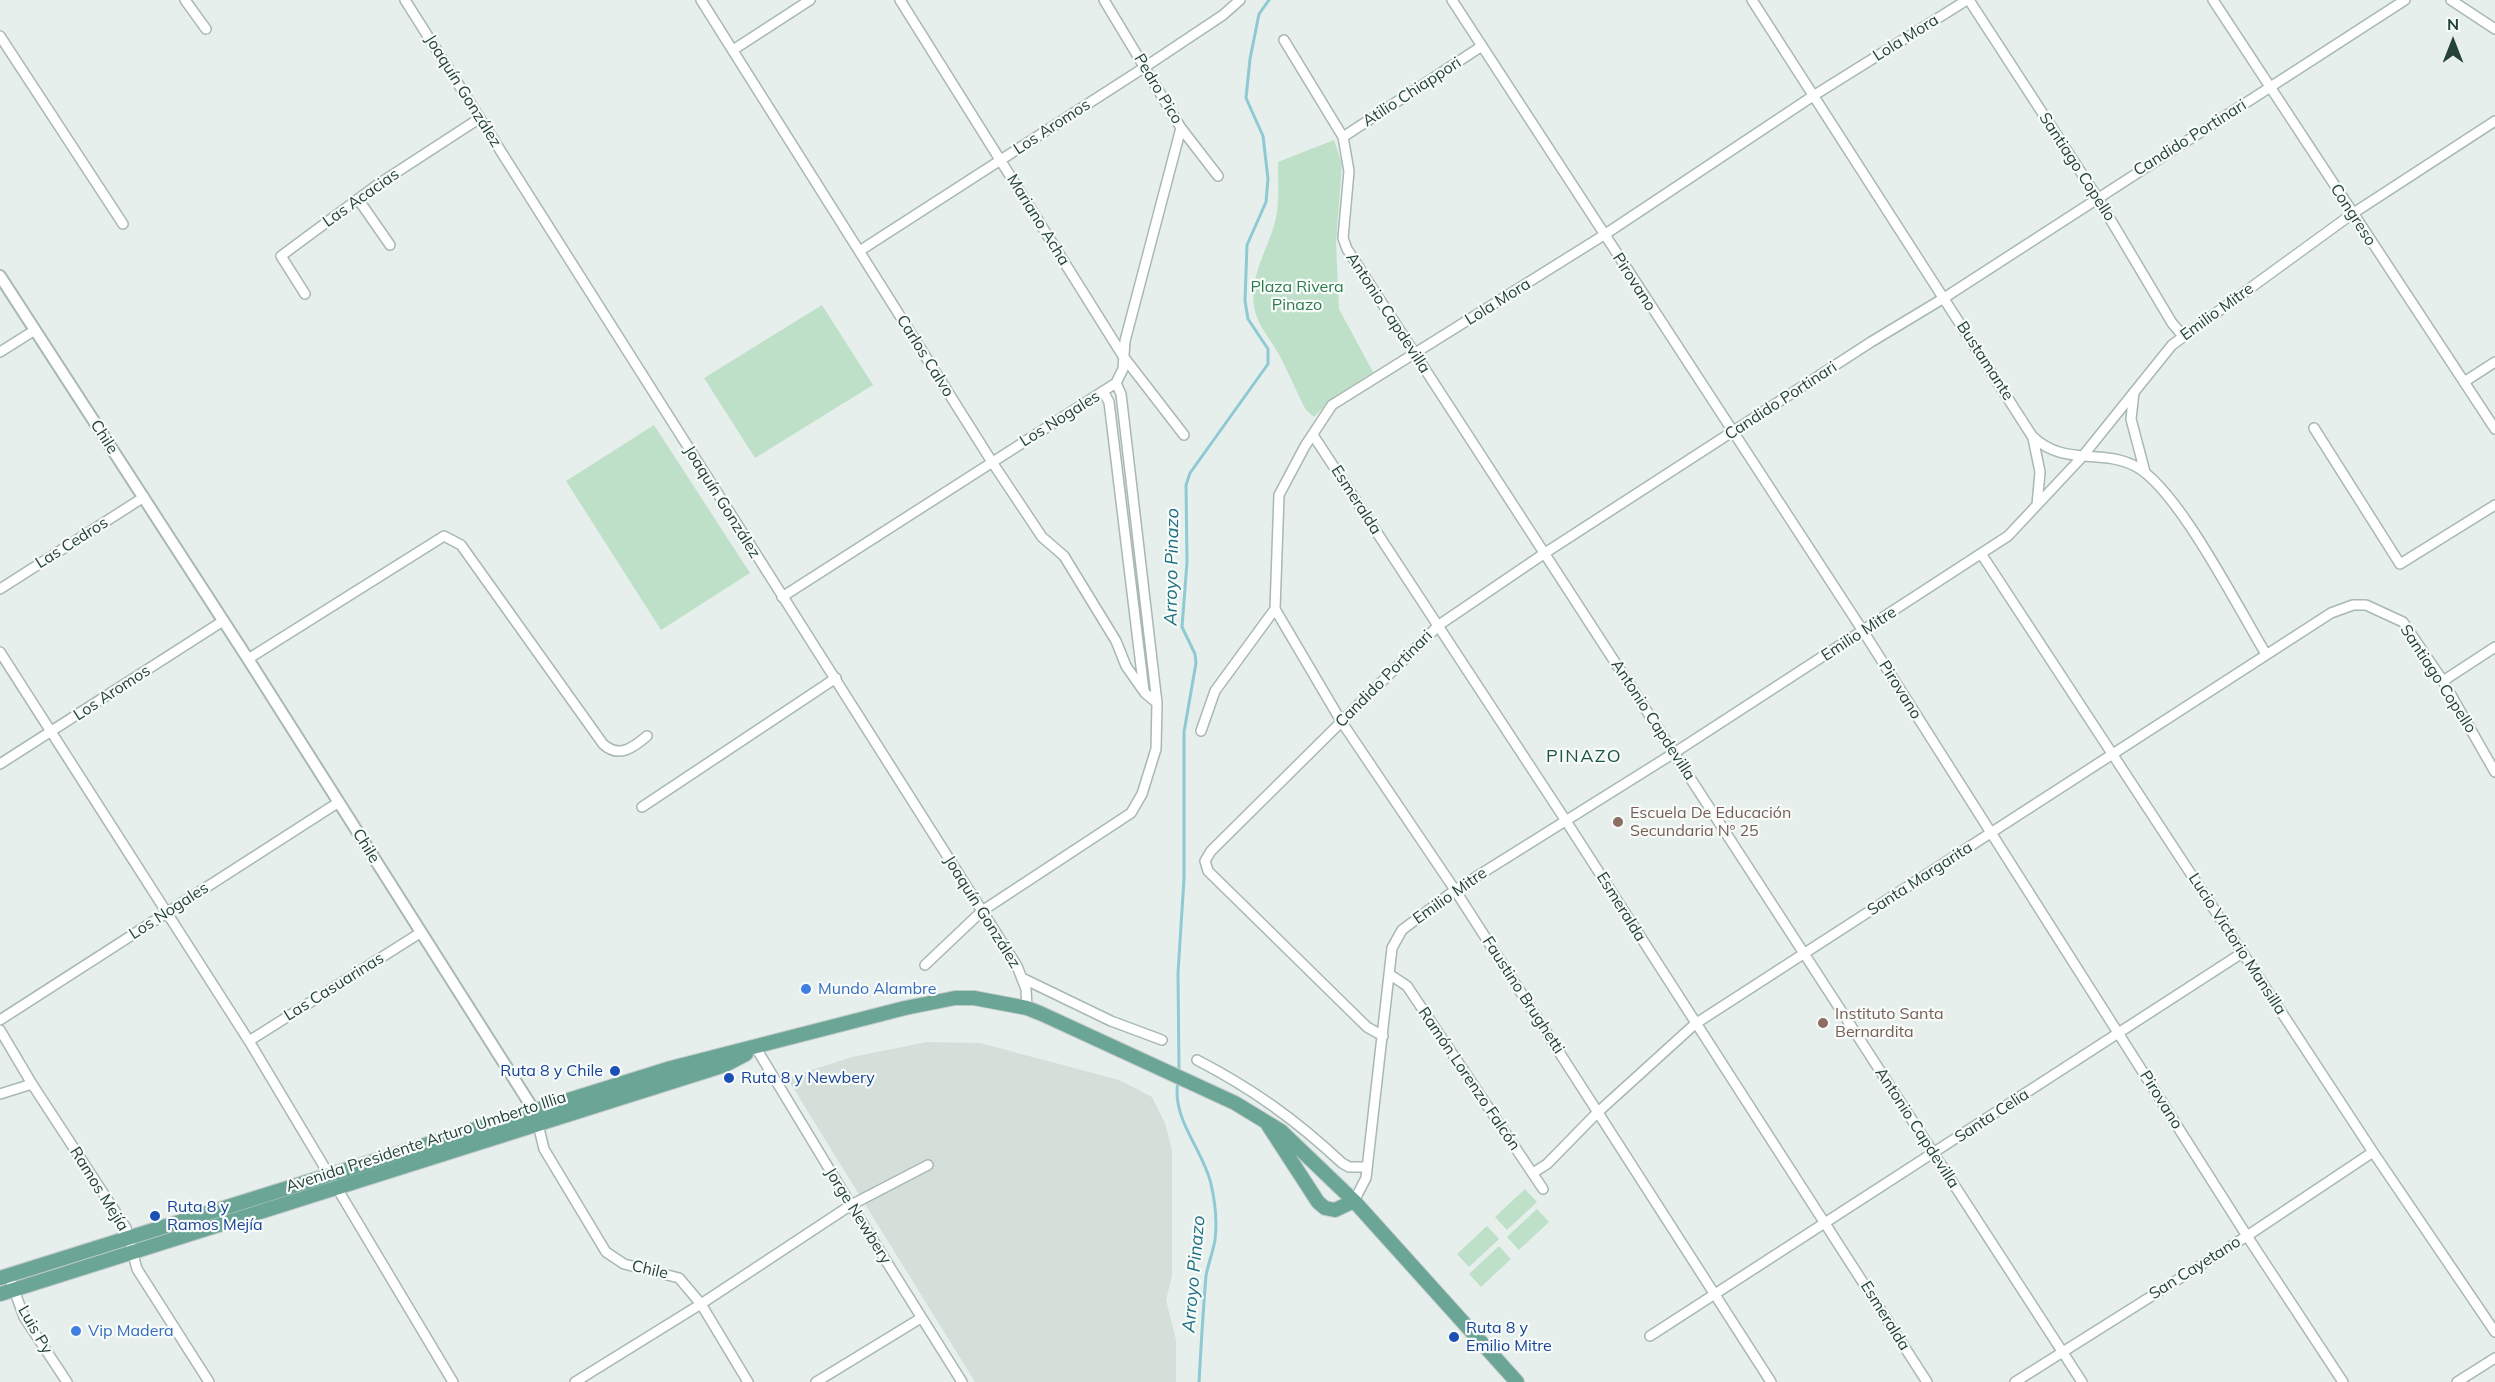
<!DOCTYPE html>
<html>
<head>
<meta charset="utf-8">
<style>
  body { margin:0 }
  #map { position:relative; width:2495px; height:1382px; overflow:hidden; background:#e6efeb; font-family:Mulish,sans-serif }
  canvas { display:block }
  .north { position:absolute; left:2423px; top:12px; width:60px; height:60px; -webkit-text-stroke:4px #f7fbf9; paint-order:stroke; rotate:0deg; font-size:16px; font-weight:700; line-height:24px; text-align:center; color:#24423a }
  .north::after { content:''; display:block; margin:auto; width:21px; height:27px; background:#24423a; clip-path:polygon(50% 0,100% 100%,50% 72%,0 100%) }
</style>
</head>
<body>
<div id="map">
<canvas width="2495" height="1382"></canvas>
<div class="north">N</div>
</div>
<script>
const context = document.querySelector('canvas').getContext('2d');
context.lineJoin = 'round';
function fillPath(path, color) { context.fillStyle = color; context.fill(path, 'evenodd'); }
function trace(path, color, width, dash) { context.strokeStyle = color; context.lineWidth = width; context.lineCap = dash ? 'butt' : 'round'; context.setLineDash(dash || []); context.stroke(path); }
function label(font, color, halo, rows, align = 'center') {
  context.font = font + ' Mulish,sans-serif'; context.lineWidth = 4.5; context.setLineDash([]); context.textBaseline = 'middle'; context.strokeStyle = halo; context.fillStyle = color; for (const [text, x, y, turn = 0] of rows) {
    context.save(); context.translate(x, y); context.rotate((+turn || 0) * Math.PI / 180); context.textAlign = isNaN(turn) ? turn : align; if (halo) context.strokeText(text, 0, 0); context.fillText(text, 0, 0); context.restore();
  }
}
const built = new Path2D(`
  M927,1042L980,1043L1119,1080L1152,1097L1165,1123L1172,1150V1276L1166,1300L1176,1340V1382H975L787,1078L852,1057Z`);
const green = new Path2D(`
  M1334,140L1342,164L1336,243L1339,309L1373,372L1331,399L1314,417L1306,410C1295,390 1287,367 1275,348C1268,336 1258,325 1255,311C1248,281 1265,254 1274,226C1280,206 1278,183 1278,162Z
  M822,305L873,385L755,458L704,378Z
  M654,425L750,573L661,630L566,481Z
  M1525,1189L1537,1202L1507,1230L1495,1217Z
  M1537,1209L1549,1222L1519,1250L1507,1237Z
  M1487,1226L1499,1239L1469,1267L1457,1254Z
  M1499,1246L1511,1259L1481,1287L1469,1274Z`);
const stream = new Path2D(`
  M1179,1072L1178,973L1184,879V732L1196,663L1195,654L1182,627L1187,562L1186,485L1190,473L1268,364V349L1248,319L1245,301L1247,245L1266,202L1268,179L1263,136L1246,98L1250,59L1259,14L1269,0
  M1178,1081C1171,1119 1203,1149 1211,1184C1215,1201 1217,1223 1215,1240C1213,1252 1208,1264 1206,1276C1203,1311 1201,1347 1199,1382`);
const minor = new Path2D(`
  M185,0L206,29
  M405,0L1017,966L1026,989L1027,1008
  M701,0L992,462L1042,537L1064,556L1116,641L1126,666L1145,693L1157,703
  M900,0L1123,356L1184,435
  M1104,0L1181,128L1218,176
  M1452,0L1863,631L2247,1236L2343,1382
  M1752,0L2032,436C2064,467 2100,448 2135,466C2178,488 2239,610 2266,654
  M1969,0L2097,197L2172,323L2183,336
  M2213,0L2495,429
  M2451,0L2495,29
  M0,36L123,224
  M1284,40L1343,137L1349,171L1343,238L1347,249L2082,1382
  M733,50L810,0
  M1343,137L1482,46
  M358,199L390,245
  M861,250L1145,67L1223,15L1240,0
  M305,294L281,256L377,185L480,118
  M0,352L35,330
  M2464,382L2495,362
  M1103,391L1109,402L1144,691
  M2134,392L2131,419L2145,472
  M2314,428L2400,564L2495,505
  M1313,435L1566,821L1927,1382
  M2033,438L2040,472L2037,505
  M1982,555L2373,1152L2495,1332
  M0,589L144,497
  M782,597L1116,383L1123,369L1125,341L1181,128
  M1275,609L1341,721L1455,890L1771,1382
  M0,652L249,1041L453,1382
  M248,659L444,536L461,545L603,744C619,759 634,747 647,736
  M2443,681L2495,647
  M1201,731L1215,691L1275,609L1279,495L1305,446L1332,405L1604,235L1813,96L1967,0
  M0,764L223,621
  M642,807L836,678
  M925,965L982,911L1131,813L1142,794L1156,749L1157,703L1121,394L1116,383
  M1389,974L1407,986L1543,1189
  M1022,978L1111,1021L1162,1040
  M0,1020L339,802
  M0,1030L32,1084L126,1228L137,1269L209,1382
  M1383,1036L1367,1027L1208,871L1205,861L1211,851L1439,625L1545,553L1871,342L1944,298L2405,0
  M249,1041L420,933
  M756,1048L851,1205L962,1382
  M1197,1060C1253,1089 1296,1120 1342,1163L1349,1167H1367
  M0,1094L32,1084
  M537,1120L544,1149L606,1252L624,1264L679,1278L701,1304L748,1382
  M1533,1173L1547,1164L1598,1112L1695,1024L2331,613L2353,605H2366L2403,622L2443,681L2495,772
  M1354,1201L1366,1178L1392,948L1402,930L1455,890L1674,753L2008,536L2082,457L2172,345L2352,214L2495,121
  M9,1276L24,1317L67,1382
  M1650,1336L2242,953
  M575,1382L701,1304L851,1205L928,1165
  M816,1382L921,1318
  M2015,1382L2247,1236L2373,1152
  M2457,1382L2495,1358`);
const tertiary = new Path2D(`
  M0,276L248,659L535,1112`);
const primary = new Path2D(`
  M1268,1125L1318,1202L1325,1208L1335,1210L1354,1201
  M0,1278L671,1068L905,1008L955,998H974L1027,1008L1042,1014L1235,1103L1281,1131L1354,1201L1517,1382
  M0,1294L725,1065L746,1054`);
const markers = [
  [1618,822,6,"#8d6e63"],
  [806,989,6,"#3f7fe0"],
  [1823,1023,6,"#8d6e63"],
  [615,1071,6,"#1a4fb4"],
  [729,1078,6,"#1a4fb4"],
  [155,1216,6,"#1a4fb4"],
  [76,1331,6,"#3f7fe0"],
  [1454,1337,6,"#1a4fb4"]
];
const streetNames = [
  ["Lola Mora",1906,38,-32],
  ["Pedro Pico",1158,89,59],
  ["Joaquín González",463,91,58],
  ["Atilio Chiappori",1412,92,-33],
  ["Los Aromos",1052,127,-33],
  ["Candido Portinari",2190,138,-32],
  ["Santiago Copello",2077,167,57],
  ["Las Acacias",361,198,-35],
  ["Congreso",2353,215,57],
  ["Mariano Acha",1038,220,58],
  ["Pirovano",1634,282,57],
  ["Lola Mora",1498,302,-32],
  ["Emilio Mitre",2217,312,-36],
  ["Antonio Capdevilla",1388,313,57],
  ["Carlos Calvo",925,356,58],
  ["Bustamante",1985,361,57],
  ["Candido Portinari",1781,401,-33],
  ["Los Nogales",1060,419,-32],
  ["Chile",104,437,57],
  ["Esmeralda",1356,500,57],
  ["Joaquín González",722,502,58],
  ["Las Cedros",72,543,-32],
  ["Emilio Mitre",1859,634,-33],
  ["Candido Portinari",1384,679,-45],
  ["Santiago Copello",2438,679,57],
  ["Pirovano",1900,690,58],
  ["Los Aromos",112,693,-33],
  ["Antonio Capdevilla",1653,720,57],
  ["Chile",366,846,58],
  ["Santa Margarita",1920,879,-33],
  ["Emilio Mitre",1450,896,-35],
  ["Esmeralda",1621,907,58],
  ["Los Nogales",169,911,-33],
  ["Joaquín González",982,912,58],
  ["Lucio Victorio Mansilla",2237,944,57],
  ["Las Casuarinas",334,987,-32],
  ["Faustino Brughetti",1523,995,57],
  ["Ramón Lorenzo Falcón",1469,1079,56],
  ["Pirovano",2161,1100,58],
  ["Santa Celia",1992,1116,-33],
  ["Antonio Capdevilla",1917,1128,57],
  ["Avenida Presidente Arturo Umberto Illia",426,1142,-18],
  ["Ramos Mejía",99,1189,58],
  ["Jorge Newbery",858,1216,58],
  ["San Cayetano",2195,1268,-32],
  ["Chile",650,1270,13],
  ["Esmeralda",1885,1316,58],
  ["Luis Py",35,1330,60]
];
const parkNames = [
  ["Plaza Rivera",1297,287],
  ["Pinazo",1297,305]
];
const educationNames = [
  ["Escuela De Educación",1630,813],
  ["Secundaria Nº 25",1630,831],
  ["Instituto Santa",1835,1014],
  ["Bernardita",1835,1032]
];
const shopNames = [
  ["Mundo Alambre",818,989],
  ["Vip Madera",88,1331]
];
const transitNames = [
  ["Ruta 8 y Chile",603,1071,"right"],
  ["Ruta 8 y Newbery",741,1078],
  ["Ruta 8 y",167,1207],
  ["Ramos Mejía",167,1225],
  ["Ruta 8 y",1466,1328],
  ["Emilio Mitre",1466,1346]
];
const waterNames = [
  ["Arroyo Pinazo",1172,567,-89],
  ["Arroyo Pinazo",1194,1274,-85]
];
const neighbourhoodNames = [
  ["PINAZO",1584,757]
];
fillPath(built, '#d4dfda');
fillPath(green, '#bfe0c8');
trace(stream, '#8ec9d4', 3);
trace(minor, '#a8b8b2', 12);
trace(tertiary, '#a8b8b2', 14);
trace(primary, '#c2cac8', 16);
trace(minor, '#fff', 9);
trace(tertiary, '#fff', 10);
trace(primary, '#6aa596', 14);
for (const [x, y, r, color] of markers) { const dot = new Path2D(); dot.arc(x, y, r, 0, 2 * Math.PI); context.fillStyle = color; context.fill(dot); trace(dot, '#f7fbf9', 2); }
label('16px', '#24423a', '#f7fbf9', streetNames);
label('16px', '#2d7a4b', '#f7fbf9', parkNames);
label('16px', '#785e54', '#f7fbf9', educationNames, 'left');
label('16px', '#366cbe', '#f7fbf9', shopNames, 'left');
label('16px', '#164399', '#f7fbf9', transitNames, 'left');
label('italic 18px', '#1c6f80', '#f7fbf9', waterNames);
context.letterSpacing = '1.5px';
label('18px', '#1f5548', '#f7fbf9', neighbourhoodNames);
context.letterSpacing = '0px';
</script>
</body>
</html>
